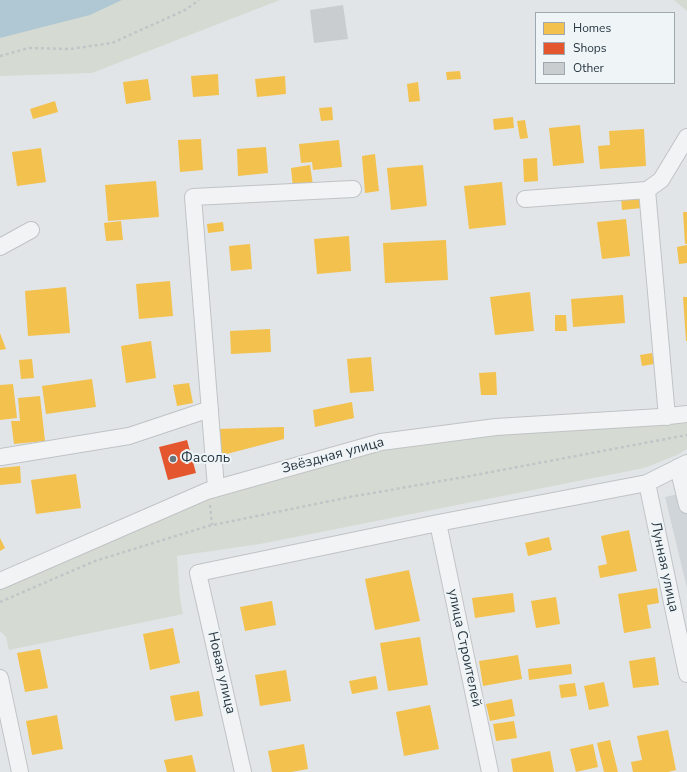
<!DOCTYPE html>
<html>
<head>
<meta charset="utf-8">
<style>
  body { margin:0 }
  #map { position:relative; width:687px; height:772px; overflow:hidden; background:#e2e5e7; font-family:"Nunito Sans",sans-serif }
  canvas { display:block }
  .legend { position:absolute; left:535px; top:12px; width:140px; height:72px; box-sizing:border-box; background:#eff4f7; border:1px solid #9fa8ae; margin:0; padding:5px 7px; list-style:none; font-size:12px; color:#283741 }
  .legend li { display:flex; align-items:center; gap:8px; height:20px }
  .legend b { width:20px; border:1px solid #9fa8ae }
</style>
</head>
<body>
<div id="map">
<canvas width="687" height="772"></canvas>
<ul class="legend">
<li><b style="height:11px;background:#f2c14e"></b>Homes</li>
<li><b style="height:11px;background:#e4572e"></b>Shops</li>
<li><b style="height:11px;background:#cacdcf"></b>Other</li>
</ul>
</div>
<script>
const context = document.querySelector('canvas').getContext('2d');
context.lineJoin = 'round';
function fillPath(path, color) { context.fillStyle = color; context.fill(path, 'evenodd'); }
function trace(path, color, width, dash) { context.strokeStyle = color; context.lineWidth = width; context.lineCap = dash ? 'butt' : 'round'; context.setLineDash(dash || []); context.stroke(path); }
function label(font, color, halo, rows, align = 'center') {
  context.font = font + ' "Nunito Sans",sans-serif'; context.lineWidth = 4; context.setLineDash([]); context.textBaseline = 'middle'; context.strokeStyle = halo; context.fillStyle = color; for (const [text, x, y, turn = 0] of rows) {
    context.save(); context.translate(x, y); context.rotate((+turn || 0) * Math.PI / 180); context.textAlign = isNaN(turn) ? turn : align; if (halo) context.strokeText(text, 0, 0); context.fillText(text, 0, 0); context.restore();
  }
}
const built = new Path2D(`
  M687,492V588L665,497Z`);
const green = new Path2D(`
  M0,0H280L92,73L0,76Z
  M674,0H687V11Z
  M687,422V449L677,455L644,468L260,544L177,556L180,599L183,614L9,650L6,637L0,631V586L208,498L351,458L435,439L485,434Z`);
const water = new Path2D(`
  M0,0H122L90,15L0,38Z`);
const homes = new Path2D(`
  M460,71L461,79L447,80L446,72Z
  M218,74L219,95L193,97L191,76Z
  M285,76L286,94L257,97L255,79Z
  M148,79L151,100L126,104L123,82Z
  M418,82L420,101L409,102L407,84Z
  M55,101L58,112L33,119L30,109Z
  M332,107L333,120L321,121L319,108Z
  M513,117L514,128L494,130L493,119Z
  M525,120L528,138L520,139L517,121Z
  M580,125L584,163L553,166L549,128Z
  M644,129L646,166L600,169L598,146L610,145L609,131Z
  M201,139L203,170L180,172L178,140Z
  M339,140L342,167L313,170L312,162L301,163L299,144Z
  M266,147L268,173L238,176L237,149Z
  M41,148L46,182L17,186L12,152Z
  M375,154L379,191L365,193L362,156Z
  M537,158L538,181L524,182L523,159Z
  M310,165L313,185L293,188L291,168Z
  M423,165L427,206L391,210L387,168Z
  M156,181L159,217L108,221L105,185Z
  M502,182L506,225L469,229L464,186Z
  M641,195L642,208L622,210L621,197Z
  M683,212H687V244H685Z
  M626,219L630,256L602,259L597,222Z
  M121,221L123,240L106,241L104,223Z
  M223,222L224,231L208,233L207,224Z
  M349,236L351,271L317,274L314,239Z
  M446,240L448,280L385,283L383,243Z
  M250,244L252,269L231,271L229,246Z
  M687,245V263L679,264L677,247Z
  M170,281L173,316L139,319L136,284Z
  M66,287L70,333L28,336L25,291Z
  M530,292L534,331L495,335L490,297Z
  M623,295L625,323L573,327L571,299Z
  M683,297H687V341H686Z
  M555,315H566L567,331H555Z
  M270,329L271,352L231,354L230,331Z
  M0,333L6,349L0,350Z
  M151,341L156,378L126,383L121,346Z
  M652,353L654,364L642,366L640,355Z
  M371,357L374,391L350,393L347,359Z
  M32,359L34,378L21,379L19,360Z
  M496,372L497,395H481L479,373Z
  M92,379L96,407L46,414L42,386Z
  M189,383L193,403L177,406L173,385Z
  M13,384L17,418L0,420V385Z
  M40,396L45,441L14,444L11,421H20L18,398Z
  M352,402L354,418L315,427L313,410Z
  M284,427V439L219,456L216,429Z
  M20,466L21,483L0,485V468Z
  M76,474L81,508L36,514L31,480Z
  M629,530L637,571L600,578L598,566L607,564L601,536Z
  M549,537L552,550L528,556L525,543Z
  M0,538L5,548L0,551Z
  M409,570L420,621L375,630L365,579Z
  M657,588L659,603L647,605L651,628L624,633L618,594Z
  M513,593L515,612L475,618L472,598Z
  M556,597L560,624L536,628L531,601Z
  M272,601L276,625L245,631L240,607Z
  M173,628L180,663L150,670L143,634Z
  M420,637L428,685L388,691L380,643Z
  M40,649L48,688L25,692L17,653Z
  M518,655L522,679L483,686L479,661Z
  M655,657L659,685L633,688L629,661Z
  M571,664L572,674L529,680L528,669Z
  M286,670L291,701L260,706L255,675Z
  M376,676L378,689L352,694L349,681Z
  M604,682L609,706L589,710L584,686Z
  M575,683L577,696L561,698L559,685Z
  M199,691L203,716L175,721L170,696Z
  M512,699L515,716L490,721L486,704Z
  M430,705L439,749L404,756L396,712Z
  M57,715L63,749L32,755L26,721Z
  M514,721L517,738L496,741L493,724Z
  M668,730L676,770L668,772H633L631,762L642,760L637,736Z
  M610,740L618,772H604L597,743Z
  M304,744L308,769L291,772H272L268,751Z
  M593,744L598,767L576,772L570,749Z
  M550,751L554,772H513L511,759Z
  M192,755L196,772H167L164,760Z`);
const shops = new Path2D(`
  M187,440L196,473L168,480L159,447Z`);
const building = new Path2D(`
  M343,5L348,39L314,43L310,10Z`);
const path = new Path2D(`
  M0,56L29,48L70,49L112,43L185,10L199,0
  M210,505L212,525
  M0,602L95,561L208,526L350,497L470,476L687,435`);
const minor = new Path2D(`
  M647,190L661,180L687,137
  M525,199L647,190L667,417
  M0,247L31,230
  M1,457L129,436L210,409
  M678,467L687,505
  M647,483L687,674
  M216,488L193,197L353,189
  M438,523L490,772
  M0,581L207,491L381,442L496,427L660,417L687,414
  M0,678L20,772
  M243,772L198,573L438,523L647,483L687,463`);
const markers = [
  [173,459,4,"#69747b"]
];
const streetNames = [
  ["Звёздная улица",333,456,-15],
  ["Лунная улица",664,567,78],
  ["улица Строителей",464,648,78],
  ["Новая улица",221,673,77]
];
const poiNames = [
  ["Фасоль",181,459]
];
fillPath(built, '#d0d5da');
fillPath(green, '#d5dbd2');
fillPath(water, '#b0c8d3');
fillPath(homes, '#f2c14e');
fillPath(shops, '#e4572e');
fillPath(building, '#cacdcf');
trace(minor, '#c0c3c5', 18);
trace(path, '#c1c5c7', 2.5, [3, 3]);
trace(minor, '#f1f3f4', 16);
for (const [x, y, r, color] of markers) { const dot = new Path2D(); dot.arc(x, y, r, 0, 2 * Math.PI); context.fillStyle = color; context.fill(dot); trace(dot, '#eff4f7', 1.5); }
label('14px', '#283741', '#eff4f7', streetNames);
label('14px', '#283741', '#eff4f7', poiNames, 'left');
</script>
</body>
</html>
